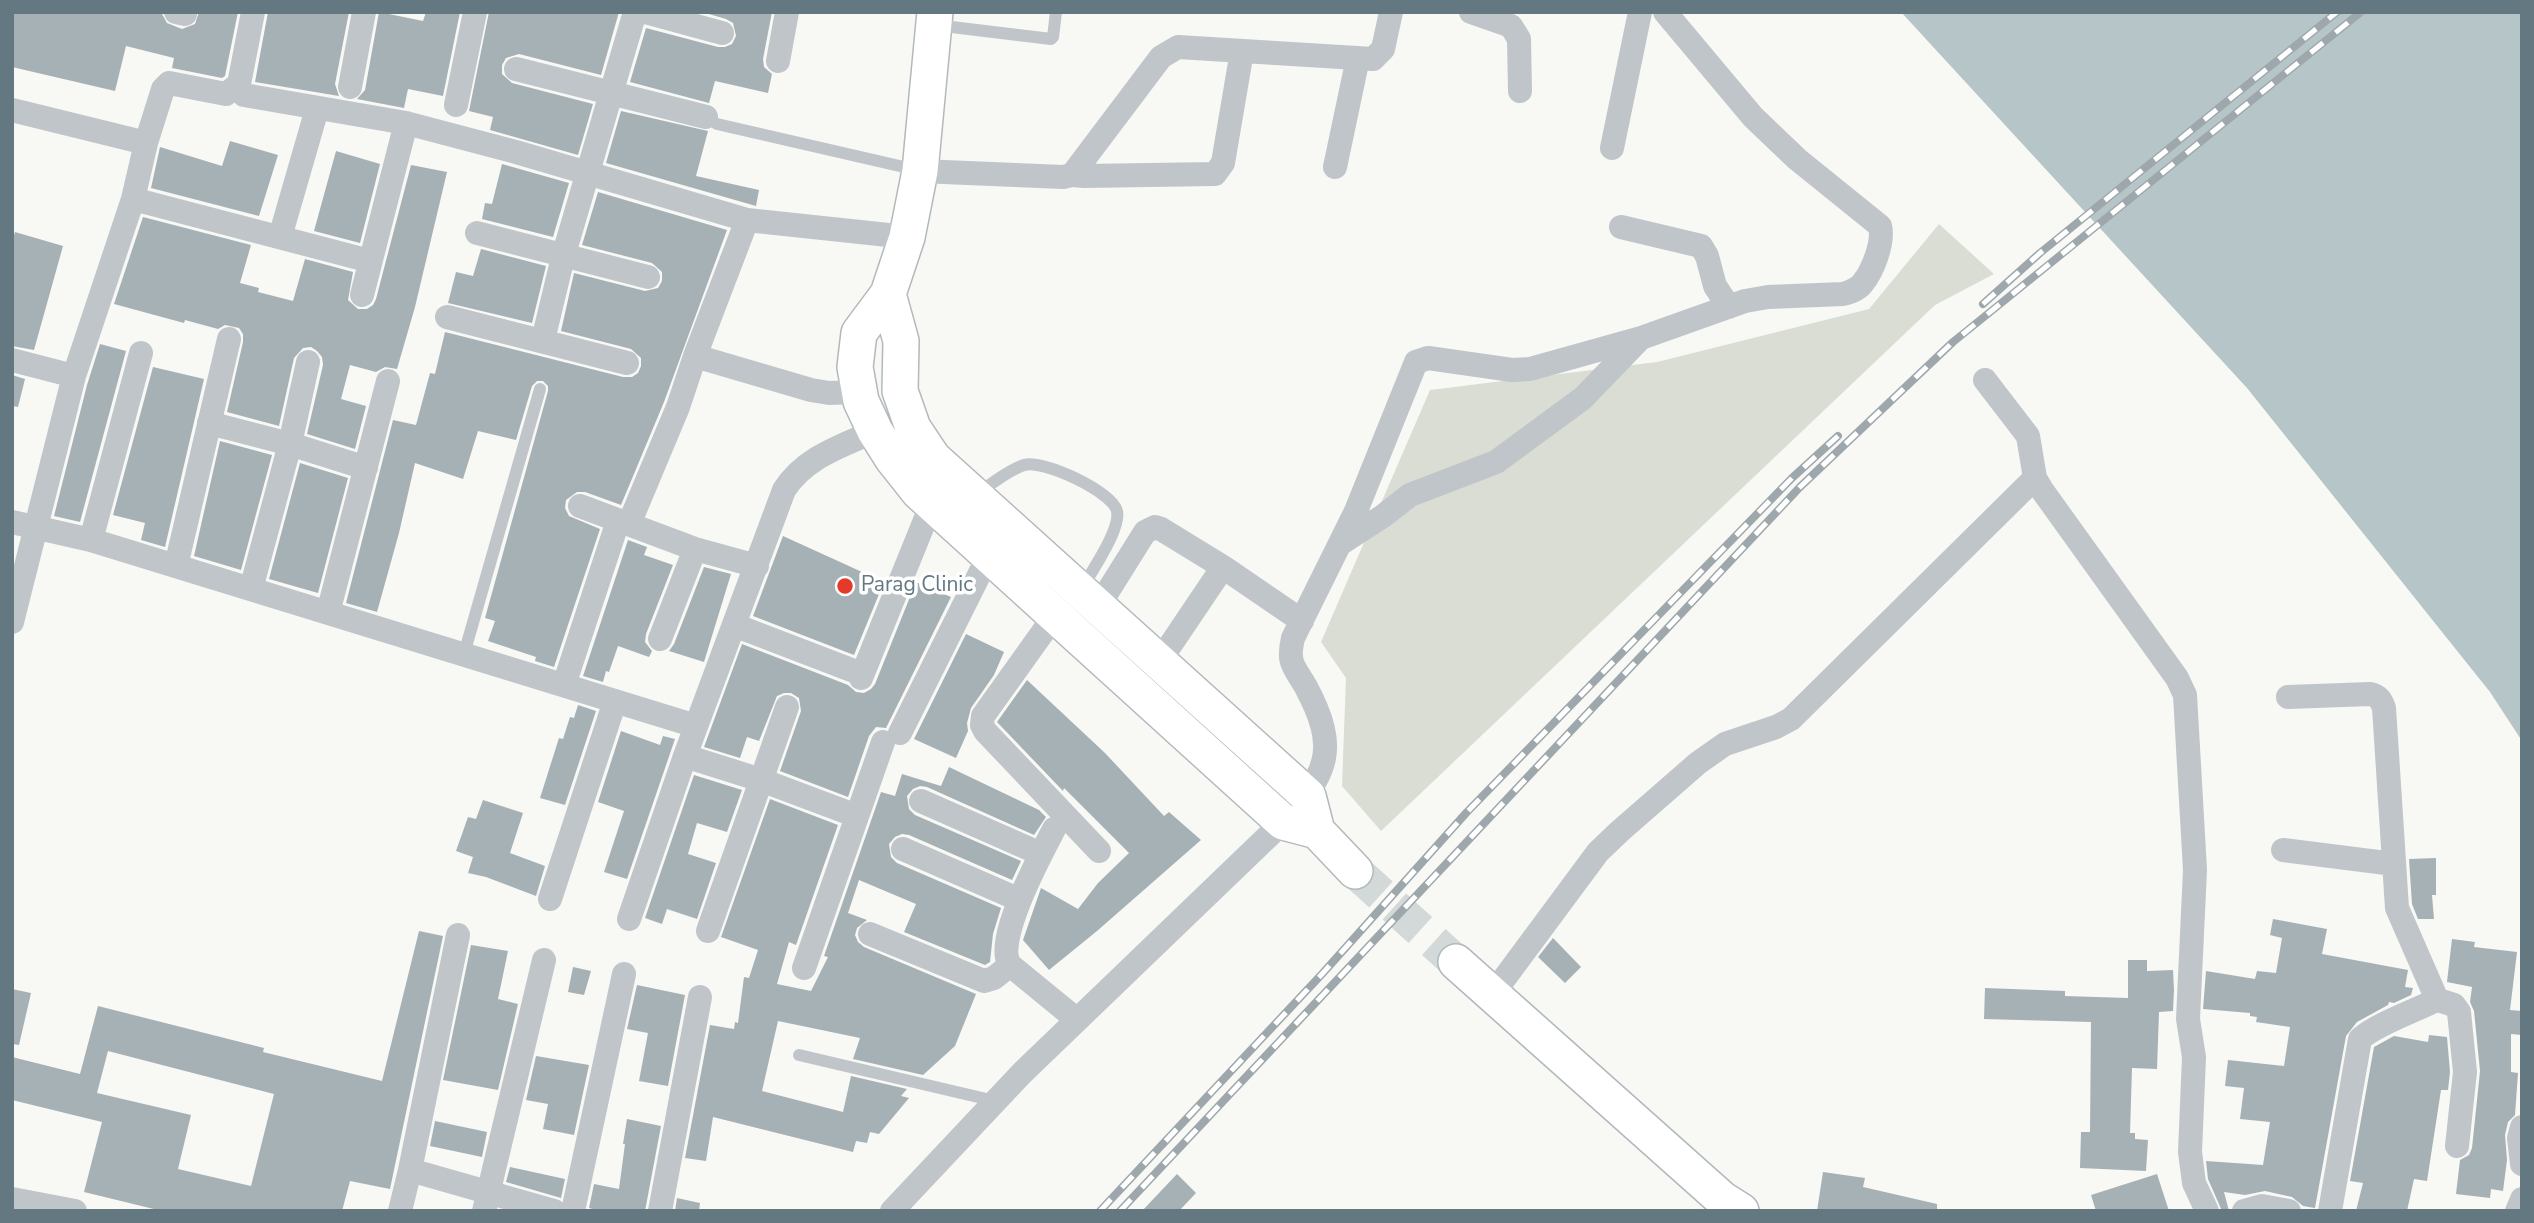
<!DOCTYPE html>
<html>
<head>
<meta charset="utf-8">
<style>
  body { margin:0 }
  #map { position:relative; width:2534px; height:1223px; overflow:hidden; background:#f8f8f5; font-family:"Nunito Sans",sans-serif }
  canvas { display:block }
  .frame { position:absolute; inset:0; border:14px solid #637880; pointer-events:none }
</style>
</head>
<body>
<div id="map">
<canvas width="2534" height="1223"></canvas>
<div class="frame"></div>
</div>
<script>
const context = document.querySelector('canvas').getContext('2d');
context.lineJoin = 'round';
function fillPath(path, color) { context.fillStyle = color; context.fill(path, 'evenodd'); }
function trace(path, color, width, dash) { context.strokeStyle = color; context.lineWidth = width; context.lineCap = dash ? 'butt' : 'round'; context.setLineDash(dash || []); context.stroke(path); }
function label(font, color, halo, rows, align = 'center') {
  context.font = font + ' "Nunito Sans",sans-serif'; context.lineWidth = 7; context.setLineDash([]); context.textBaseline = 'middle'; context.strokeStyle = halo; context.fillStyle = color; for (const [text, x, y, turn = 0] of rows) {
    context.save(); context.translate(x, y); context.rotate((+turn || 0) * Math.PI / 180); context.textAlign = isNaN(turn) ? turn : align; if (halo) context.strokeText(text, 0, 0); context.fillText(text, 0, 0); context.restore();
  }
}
const green = new Path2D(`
  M1939,224L1994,274L1935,305L1381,831L1342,786L1346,678L1321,642L1430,390L1657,362L1869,309Z`);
const water = new Path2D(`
  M1901,12H2522V741L2490,692L2247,388Z`);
const building = new Path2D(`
  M12,12H156L162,14L167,23L182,29L195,24L199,12H238L225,76L222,78L172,68L174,58L126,46L115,91L12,67Z
  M268,12H349L335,84L339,96L255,82Z
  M379,12L423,21L426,12H460L443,96L408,89L404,108L357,99L365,90Z
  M489,12H619L601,75L519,54L506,58L502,65V74L512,83L593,104L578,155L490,130L493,117L469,111Z
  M702,12H772L763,59L764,67L772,74L768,93L715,81L709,103L630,82L646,28L718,47H725L732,44L736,36L733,23L726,19Z
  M621,111L708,131L696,176L759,190L756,206L606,163Z
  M230,141L278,155L259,216L151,188L160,147L222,166Z
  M336,151L380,164L360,243L314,231Z
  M502,164L569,183L553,237L482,219L485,203L492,204Z
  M411,165L447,172L415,307L397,369L385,367L376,372L350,365L341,399L366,406L355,449L307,434L323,365L322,357L317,351L311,347L303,348L294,358L279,426L227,412L243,342V334L239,328L225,325L218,329L185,320L184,323L114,304L143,217L251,245L240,283L259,288L258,292L293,301L305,259L353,272L348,300L358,309H367L373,305L376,299Z
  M598,192L727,230L664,402L621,505L585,492H577L566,500L565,508L569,516L600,529L554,667L535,661L536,657L488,641L495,621L485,618L548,391V386L543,381H537L532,386L516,440L478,431L463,479L415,463L399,533L377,612L346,603L393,420L416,425L430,373L435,374L445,332L623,377H632L638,373L641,366V358L631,349L561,331L574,273L645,291L658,288L662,281V272L652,263L582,245Z
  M15,232L63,246L34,350L12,346V242Z
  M481,249L546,266L532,323L448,303L456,272L473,276Z
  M100,344L126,351L80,522L54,516L87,385Z
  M153,367L204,379L165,547L141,540L145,523L113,515Z
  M12,375L25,379L18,407L12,406Z
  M220,441L272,455L241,570L194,556Z
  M300,463L348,478L318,593L269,579Z
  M783,536L884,582L854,655L753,616Z
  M628,540L647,547L644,555L673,565L646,634L645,642L652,651L649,657L618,646L609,672L606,671L603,682L583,676Z
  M704,567L731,574L704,662L669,651L674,644Z
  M916,582L951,597L886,728L876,727L869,736L848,797L780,771L801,711L799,698L791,693H784L777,696L759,741L747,737L740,758L704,747L742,644L848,685L856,692L864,693L871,689L875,684Z
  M966,634L1004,652L994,675L971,708L967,723L968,731L956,758L914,739Z
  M1027,680L1105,753L1164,816L1169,812L1201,840L1097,931L1049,970L1023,940L1041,888L1078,909L1098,883L1129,853L1064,788L1063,791L997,722Z
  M578,705L596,711L565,805L540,798L559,738L563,739L570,717L574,718Z
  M621,731L660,745L663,736L675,739L627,879L604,872L624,811L598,802Z
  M949,767L1039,810L1046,817L1034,835L927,787L920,786L913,789L907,796L909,809L915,815L1021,861L1012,880L909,835L902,834L895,837L889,844L891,857L897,863L1001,908L993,934L990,962L985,965L904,932L916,904L859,880L848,913L867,920L857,928L855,935L858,942L864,947L976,994L955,1046L923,1075L853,1059L860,1038L778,1021L762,1091L843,1112L851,1076L907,1089L901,1096L909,1098L879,1134L870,1132L867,1143L856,1141L853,1152L713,1117L706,1161L685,1158L710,1025L734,1029L735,1022L738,1023L744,977L749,978L758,950L721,937L770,799L838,825L796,945L789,942L777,984L811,991L828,957L824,956L881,792L895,796L902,774L941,786Z
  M694,775L742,790L727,832L697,823L688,854L716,863L697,919L667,909L662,924L645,918Z
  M483,800L523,813L510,853L545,866L536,896L486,877L468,873L473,857L456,851L468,817L476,819Z
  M2436,858V895H2432L2434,919H2418L2412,904L2409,859Z
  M2273,919L2327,929L2322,954L2408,970L2405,987L2413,988L2411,995L2394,1003L2389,1002L2388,1005L2357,1022L2346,1036L2315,1208L2303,1206L2292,1197L2265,1191L2245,1195L2224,1192L2229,1211H2222L2208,1179L2206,1161L2263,1165L2270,1122L2240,1119L2244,1088L2225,1086L2228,1060L2284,1066L2290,1027L2256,1022L2257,1017L2250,1016V1013L2203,1009L2206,971L2255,979L2257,971L2276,973L2282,938L2270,935Z
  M419,931L443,936L390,1189L350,1181L342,1211H162L84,1192L102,1122L12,1100V1057L80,1074L98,1006L264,1048L263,1052L382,1081ZM108,1051L274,1094L251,1186L178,1169L191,1115L97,1093Z
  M1553,938L1581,967L1565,983L1538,957Z
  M2452,939L2475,942L2474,947L2517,952L2510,1010L2522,1011V1035L2511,1034V1072L2518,1073L2515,1115L2508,1122L2505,1135L2507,1160L2503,1191L2491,1189L2490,1198L2456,1194L2460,1160L2469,1155L2472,1148L2480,1071L2474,1011L2470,1002L2472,987L2447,982Z
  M471,945L508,951L498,999L518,1004L498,1090L443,1080Z
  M2128,960H2147V971L2173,970L2174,990L2173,1011L2159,1012L2157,1069L2132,1068L2130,1133H2135V1139L2148,1140L2146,1171L2080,1168L2081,1132H2090L2091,1022L1984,1019L1985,988L2065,991V996L2128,998Z
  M573,967L591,971L584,995L568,992Z
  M637,985L685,995L668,1086L639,1081L648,1033L627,1029Z
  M12,989L31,993L19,1045L12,1044Z
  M2429,1035L2447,1037L2450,1072L2448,1090H2441L2427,1181L2414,1179L2407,1211H2356L2363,1183L2350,1181L2374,1047L2394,1036L2428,1042Z
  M536,1056L589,1065L574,1135L543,1129L548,1104L526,1100Z
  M627,1119L661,1126L645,1211H600L589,1208L594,1184L619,1189L625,1144H623Z
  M435,1121L487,1132L482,1157L430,1146Z
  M510,1167L565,1179L561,1198L506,1182Z
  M1823,1172L1865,1178L1863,1187L1937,1204V1211H1817Z
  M1177,1174L1196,1193L1179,1211H1142Z
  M2157,1174L2169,1211H2096L2091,1195Z
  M677,1198L700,1203L699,1211H675Z`);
const secondaryTunnel = new Path2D(`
  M1355,871L1456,962`);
const lane = new Path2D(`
  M935,25L1051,39L1053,37L1056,12
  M717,124L917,170
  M978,493C992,484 1008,470 1024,465C1043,459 1113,492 1117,511C1121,529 1092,571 1082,588
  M464,654L540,389
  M799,1055L995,1101`);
const street = new Path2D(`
  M176,12L185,14
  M645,12L722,33
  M1471,12L1511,26L1519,39L1520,91
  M778,61L787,12
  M516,69L706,117
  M350,87L364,12
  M244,95L406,123L516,152L747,220L907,237
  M456,105L475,12
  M12,110L146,143
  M1612,148L1640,12
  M1335,167L1358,58
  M920,171L1063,177L1072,175L1161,57L1178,47L1373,59L1383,49L1391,12
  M1072,175L1084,176L1215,174L1223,163L1242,51
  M133,199L370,261
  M1621,227L1701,246L1707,256L1715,286L1729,307
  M477,233L648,277
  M280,237L317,109
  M362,295L406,123
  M447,317L627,363
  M543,340L563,257L635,12
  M695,356L811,390L829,393L860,392
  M12,360L74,376
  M1985,380L2028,436L2035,478L2042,490L2177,678L2185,695L2195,870L2188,1019L2194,1057L2190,1152L2194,1183L2207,1211
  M209,423L290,444L366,468
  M580,506L695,549L757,566
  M12,522L91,540L696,726
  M629,524L678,407L695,356L747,220
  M91,540L141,353
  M1340,544L1383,516L1410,495L1496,462L1583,398L1639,340
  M176,566L229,339
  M251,589L290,444L308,362
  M1068,605L1048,625L983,716L982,725L985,731L1099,851
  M1098,607L1145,532L1155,527L1161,529L1223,567L1302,621
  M328,613L388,381
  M12,622L74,376L133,199L146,143L163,89L169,83L226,94L239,84L253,12
  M734,625L854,671
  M660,639L695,549
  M1159,662L1223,567
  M861,678L932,503
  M564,685L618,521
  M2288,697L2370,694C2379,696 2381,700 2384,708L2397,908L2435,995V999L2432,1002C2412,1012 2375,1025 2360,1039L2330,1211
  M900,733L989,555
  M685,756L761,780L857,816
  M921,801L1041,854
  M1054,829C1041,854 993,942 1010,965L1076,1019
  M903,849L1020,900
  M2283,850L2394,864
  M550,899L615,701
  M629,919L685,756L784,490C805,457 842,446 875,431
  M708,931L787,707
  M870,934L984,981L994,978L1010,965
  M804,968L883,742
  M1492,995L1598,852L1620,831L1698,763L1725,744L1776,727L1791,719L2035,478
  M2435,999L2454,1005L2459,1012L2465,1072L2457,1146
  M2522,1127L2519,1138L2522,1164
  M410,1170L458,935
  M12,1199L75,1211
  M400,1211L410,1170L554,1211
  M484,1211L544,960
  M573,1211L624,974
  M660,1211L700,997
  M892,1211L1022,1073L1283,822C1328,773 1339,749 1306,687C1294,666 1287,664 1293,638L1356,511L1416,362L1428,358L1512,370L1530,369L1641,338L1745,301L1768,297L1843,294C1850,292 1857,290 1862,284C1873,271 1884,242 1880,226L1797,159L1753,117L1665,12
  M2244,1211L2262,1206L2289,1211
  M2517,1211L2522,1199`);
const secondary = new Path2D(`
  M935,12L920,171L907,237L888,294L859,333L855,367L861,401L875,431L892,458L919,492L1283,822L1317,831
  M888,294L901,341L900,391L913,428L933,458L1308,796L1317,831L1355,871
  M1456,962L1722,1199L1741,1211`);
const rail = new Path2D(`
  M1983,304L2040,253L2337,12
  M1100,1211L1322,974L1467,812L1792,478L1838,436
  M1120,1211L1800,487L1953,342L2361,12`);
const markers = [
  [845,586,9,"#e33a2a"]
];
const poiNames = [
  ["Parag Clinic",861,586]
];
fillPath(green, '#d9ddd4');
fillPath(water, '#b6c6c8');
fillPath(building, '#a6b1b5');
trace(secondaryTunnel, '#d3d8d8', 35, [35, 18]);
trace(secondary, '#b1b9bc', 38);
trace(lane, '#bfc5c8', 12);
trace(street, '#bfc5c8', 24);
trace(secondary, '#fff', 35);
trace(rail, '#9ea8ac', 8);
trace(rail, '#fff', 5, [16]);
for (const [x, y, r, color] of markers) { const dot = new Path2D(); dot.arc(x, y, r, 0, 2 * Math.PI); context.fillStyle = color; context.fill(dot); trace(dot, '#fff', 2.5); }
label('21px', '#637880', '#fff', poiNames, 'left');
</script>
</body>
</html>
